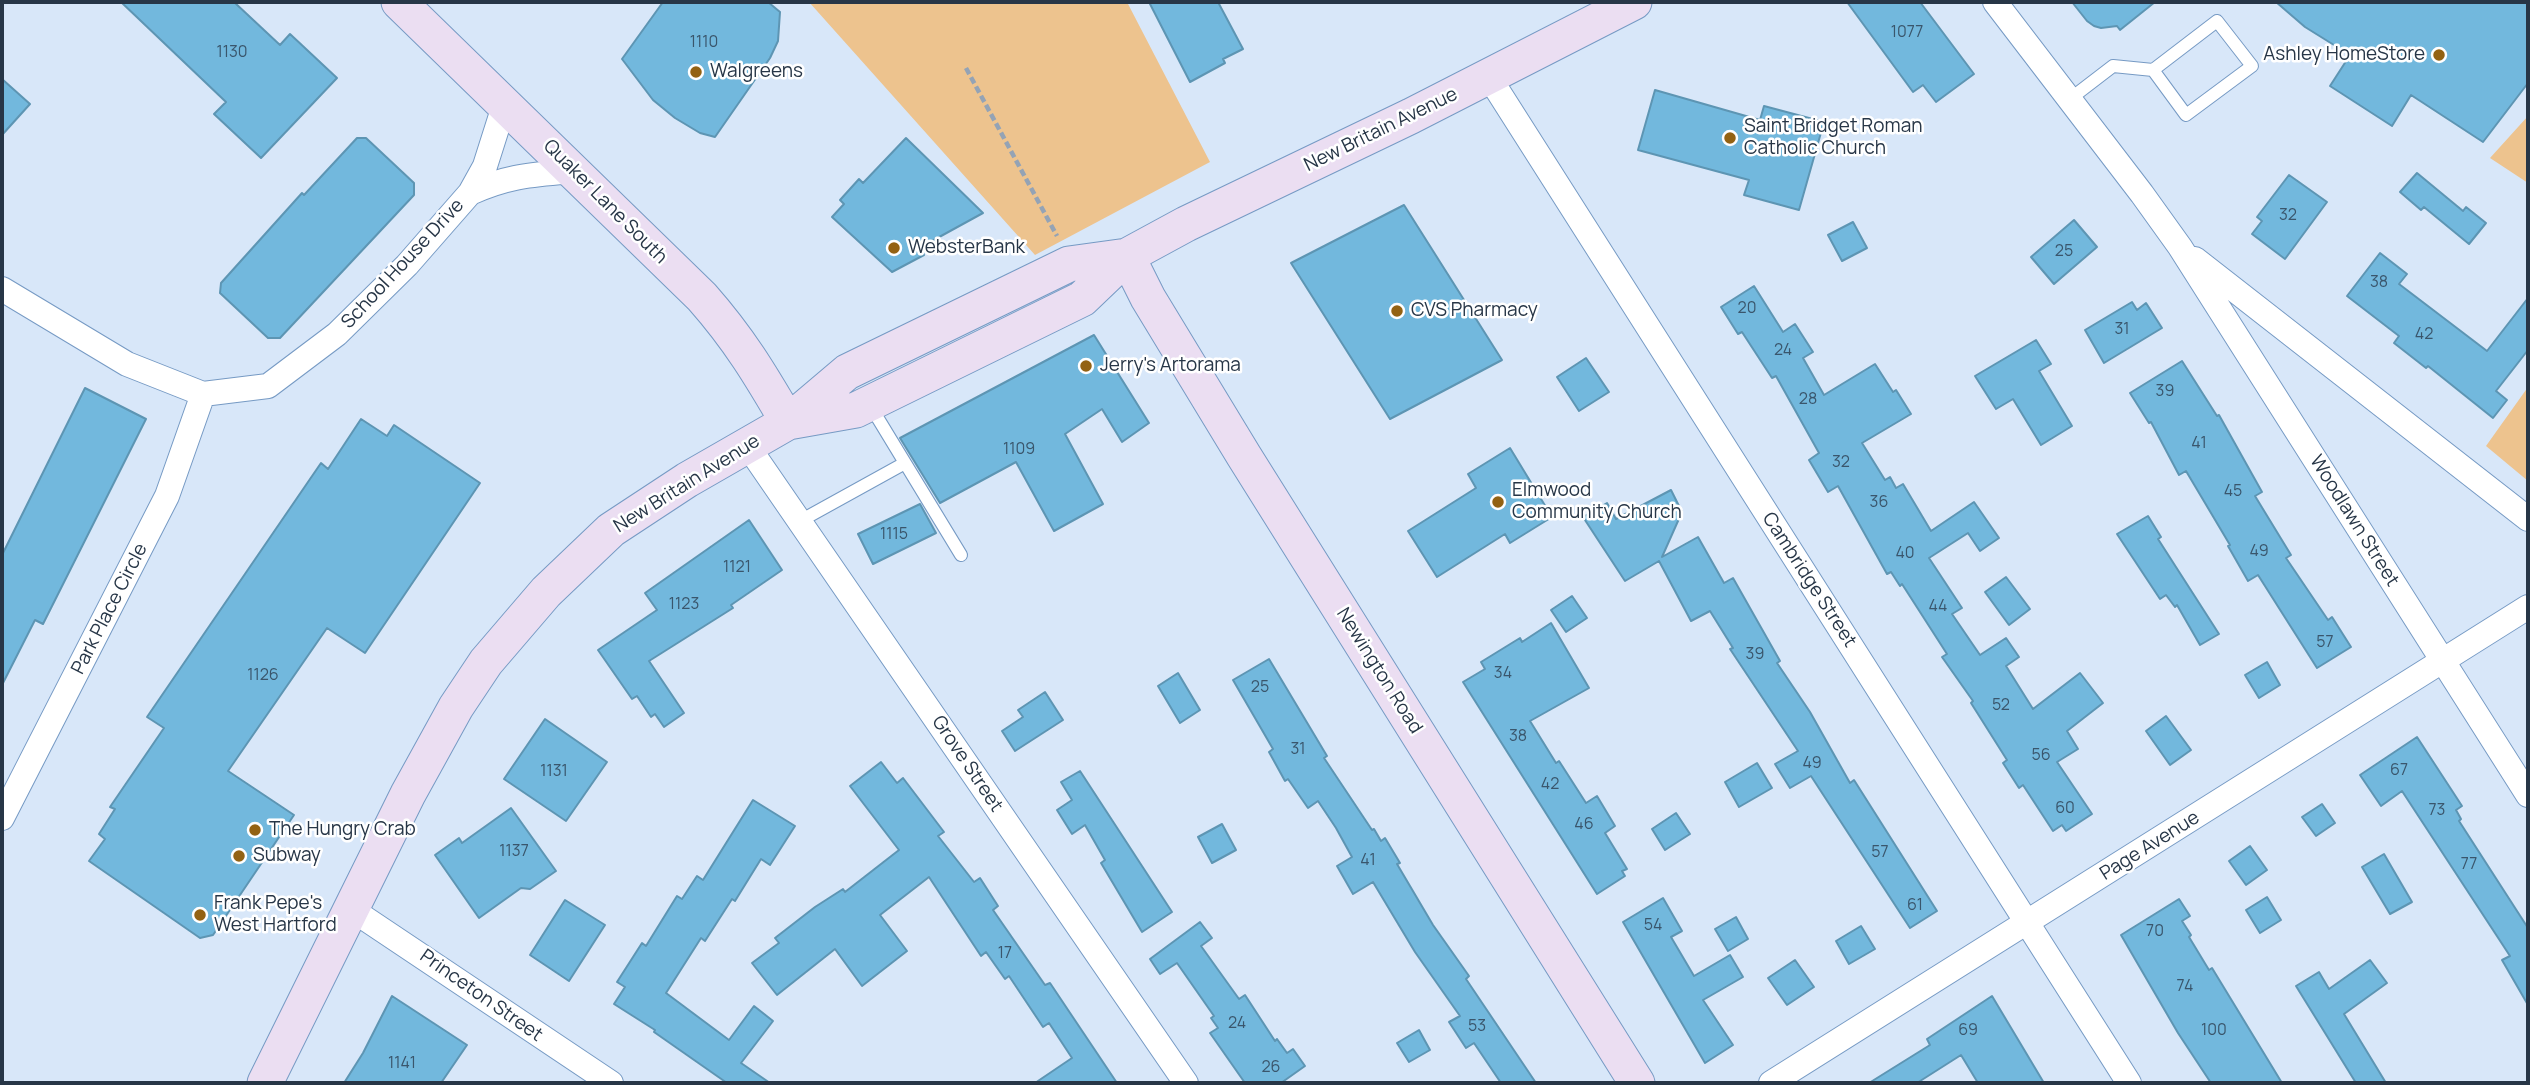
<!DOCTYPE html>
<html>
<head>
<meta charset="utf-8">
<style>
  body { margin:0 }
  #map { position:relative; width:2530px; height:1085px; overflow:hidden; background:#d8e7f9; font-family:Manrope,sans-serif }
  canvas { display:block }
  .frame { position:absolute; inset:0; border:4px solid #273647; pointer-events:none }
</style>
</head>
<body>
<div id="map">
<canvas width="2530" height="1085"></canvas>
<div class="frame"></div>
</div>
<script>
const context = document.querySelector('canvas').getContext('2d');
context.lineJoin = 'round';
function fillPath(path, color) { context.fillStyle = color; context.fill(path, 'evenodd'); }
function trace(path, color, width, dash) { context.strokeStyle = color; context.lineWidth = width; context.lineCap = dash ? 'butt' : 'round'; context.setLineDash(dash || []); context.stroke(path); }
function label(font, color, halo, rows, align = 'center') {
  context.font = font + ' Manrope,sans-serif'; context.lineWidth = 5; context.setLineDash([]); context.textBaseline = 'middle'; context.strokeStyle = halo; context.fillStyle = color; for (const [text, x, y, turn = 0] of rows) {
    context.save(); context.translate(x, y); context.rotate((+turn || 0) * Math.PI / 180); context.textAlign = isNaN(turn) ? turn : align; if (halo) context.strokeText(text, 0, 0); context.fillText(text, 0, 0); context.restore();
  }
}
const green = new Path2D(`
  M809,2H1127L1210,162L1035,255Z
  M2528,116V183L2490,158Z
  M2528,387V481L2486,446Z`);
const building = new Path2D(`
  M121,2H234L280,45L290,34L337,78L261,158L214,114L226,102Z
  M663,2H768L780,12L778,41L770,58L715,137L700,133L675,118L653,100L622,59Z
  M1149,2H1218L1243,49L1223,59L1225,63L1190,82Z
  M1847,2H1920L1974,74L1936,102L1923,85L1913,92Z
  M2072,2H2155L2120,30L2117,26L2101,28L2094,26L2087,21Z
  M2276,2H2528V83L2483,142L2411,95L2392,126L2330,86L2350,55L2305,27Z
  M2,79L30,104L2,135Z
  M1655,90L1760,120L1764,106L1824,122L1799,210L1744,195L1749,180L1638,150Z
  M357,138H366L414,183V195L280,338H268L220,293L221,283L302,193L304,195Z
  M906,138L983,213L921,247L924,255L892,272L832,217L844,204L840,200L859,179L863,183Z
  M2417,173L2463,211L2466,207L2486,223L2469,244L2424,207L2421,210L2400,192Z
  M2289,175L2327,202L2285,259L2252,234L2262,221L2257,217Z
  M1404,205L1502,360L1390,419L1291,263Z
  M2074,220L2097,247L2054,284L2031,257Z
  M1853,222L1867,248L1842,261L1828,235Z
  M2380,253L2407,274L2399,284L2487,351L2528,298V350L2496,391L2507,400L2493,418L2428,366L2426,368L2394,343L2399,336L2347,296Z
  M1754,286L1783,332L1795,324L1813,352L1803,358L1824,395L1875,364L1893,392L1896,390L1911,414L1862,443L1885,480L1890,477L1896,488L1903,484L1931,531L1974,502L1999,538L1980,551L1968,533L1929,558L1962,608L1952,614L1980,655L2006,638L2019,657L2006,666L2033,709L2080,673L2103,703L2067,731L2078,749L2057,762L2092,814L2066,831L2062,825L2053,831L2023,785L2019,788L2003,763L2007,760L1971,703L1973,701L1942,657L1947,654L1902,584L1900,586L1891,572L1887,574L1838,486L1828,492L1809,460L1819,453L1776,376L1772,378L1742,332L1738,334L1721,307Z
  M2132,302L2137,310L2146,303L2162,328L2104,363L2085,330Z
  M1094,335L1149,423L1122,442L1102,409L1065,434L1103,504L1054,531L1016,462L940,503L900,438Z
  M2036,340L2051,364L2039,371L2072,426L2041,445L2013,399L1996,409L1975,376Z
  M1586,358L1609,392L1579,411L1557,377Z
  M2182,361L2217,416L2219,415L2262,492L2255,496L2291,555L2286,558L2328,620L2332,617L2351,647L2317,668L2258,575L2248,581L2228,546L2230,545L2186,471L2179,475L2151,422L2149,423L2130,393Z
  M85,388L146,419L43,624L35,620L2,685V555Z
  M361,419L387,436L394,425L480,483L365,653L327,628L228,771L294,815L213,935L200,938L89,861L105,839L99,834L115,809L110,807L164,728L147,717L321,463L328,469Z
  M1510,448L1552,517L1510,543L1505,534L1437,577L1408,531L1476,488L1468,474Z
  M1671,490L1682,512L1662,557L1698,537L1724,583L1733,578L1780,661L1777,663L1810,712L1850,783L1854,780L1937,911L1910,928L1811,776L1790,788L1775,764L1798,751L1730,649L1733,648L1710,611L1691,621L1659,561L1625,581L1583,517L1607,503L1616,519Z
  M920,504L936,533L873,564L858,534Z
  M2148,516L2161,537L2158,539L2219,634L2200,645L2177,605L2175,607L2166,595L2160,599L2117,534Z
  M749,520L782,570L731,605L733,608L649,661L684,713L664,727L655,714L651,717L637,696L632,699L598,650L657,610L645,593Z
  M2006,577L2030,609L2009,625L1985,592Z
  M1572,596L1587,618L1566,632L1551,610Z
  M1551,623L1589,688L1530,721L1556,763L1559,761L1586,803L1597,796L1615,826L1605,833L1627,869L1622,871L1625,876L1597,894L1463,682L1485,669L1481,662L1520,638L1522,642Z
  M1269,659L1327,756L1324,758L1372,830L1374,829L1381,841L1385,838L1400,863L1397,864L1433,925L1469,976L1466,979L1536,1083H1501L1474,1043L1466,1048L1449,1022L1460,1016L1415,952L1373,882L1353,894L1337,866L1352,857L1336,828L1318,801L1308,808L1288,779L1285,781L1269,752L1273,749L1233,680Z
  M2267,662L2280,685L2259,698L2245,675Z
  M1178,673L1200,710L1180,723L1158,686Z
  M1045,692L1063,720L1015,751L1002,731L1023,717L1018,710Z
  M2166,716L2191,750L2170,765L2146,731Z
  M545,719L607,762L566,821L504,779Z
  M2417,737L2462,806L2456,810L2461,819L2459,821L2528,928V1005L2502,960L2510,956L2402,791L2381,806L2360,775Z
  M881,762L897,783L903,778L944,832L938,836L974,882L980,878L998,906L993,910L1045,985L1050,983L1117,1083H1035L1072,1058L1049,1023L1043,1027L1009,976L1005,979L986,952L981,956L929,877L880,915L907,951L862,986L835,949L777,995L752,963L779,943L775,938L815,907L843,889L845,892L899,850L850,786Z
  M1757,763L1772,788L1739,807L1725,782Z
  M1080,771L1172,912L1142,932L1101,863L1105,860L1085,825L1072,834L1057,810L1072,800L1061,782Z
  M753,800L795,826L770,865L761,859L735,901L732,899L705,941L701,938L666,993L729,1040L754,1006L773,1021L741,1063L770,1083H727L654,1032L655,1030L614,1004L625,987L617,982L642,943L646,946L677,896L682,899L697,876L703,880Z
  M2322,804L2335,823L2316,836L2302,817Z
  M511,808L556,871L530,889L521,888L479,918L435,855L459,838L462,843Z
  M1676,813L1690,834L1665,850L1652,829Z
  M1222,824L1236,850L1212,863L1198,837Z
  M2250,846L2267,870L2246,885L2229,861Z
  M2384,854L2412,902L2390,914L2362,867Z
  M2267,897L2281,920L2260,933L2246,910Z
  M1663,898L1682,931L1671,937L1694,976L1730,955L1743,977L1703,1000L1733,1045L1705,1063L1623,922Z
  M2179,899L2190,916L2182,921L2191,935L2189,937L2209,970L2212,968L2282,1083H2211L2178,1033L2121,935Z
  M565,900L605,925L569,981L530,955Z
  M1736,917L1748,939L1728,951L1715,929Z
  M1200,922L1212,938L1201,946L1239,999L1245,995L1275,1041L1277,1039L1287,1053L1293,1049L1305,1066L1281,1083H1245L1210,1033L1218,1028L1211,1018L1214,1016L1177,963L1160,974L1150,959Z
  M1861,926L1875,949L1849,964L1836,941Z
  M1795,960L1814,987L1787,1005L1768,978Z
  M2370,960L2387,983L2344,1014L2386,1083H2356L2296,986L2319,972L2329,989Z
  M392,996L467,1045L441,1083H344L363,1053Z
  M1992,996L2044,1083H1978L1961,1055L1917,1083H1869L1930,1045L1927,1039Z
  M1419,1030L1430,1050L1409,1062L1397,1043Z`);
const path = new Path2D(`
  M966,68L1057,236`);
const service = new Path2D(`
  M2070,99L2113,66L2153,70L2217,21L2252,66L2186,115L2153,70
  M871,407L961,555
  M800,521L905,463`);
const minor = new Path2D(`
  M1995,2L2142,194L2180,247L2528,795
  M1489,77L2129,1083
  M470,193C509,175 533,175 574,171
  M2195,259L2528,519
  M2,289L127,364L203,394L268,386L337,334L407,265L470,193L485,166L505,103
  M747,445L1186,1083
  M2,818L167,496L203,394
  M351,909L611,1083
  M1771,1083L2528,607`);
const secondary = new Path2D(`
  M399,2L702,297C739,339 760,374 788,422
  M1127,256L1148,298L1244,456L1637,1083
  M788,422L856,410L1082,299L1127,256L1186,224L1411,116L1634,2
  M265,1083L408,794L456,707L486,662L546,592L611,530L687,480L788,422L847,372L1069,264L1127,256`);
const markers = [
  [2439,55,7,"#936213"],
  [696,72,7,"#936213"],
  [1730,138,7,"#936213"],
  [894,248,7,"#936213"],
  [1397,311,7,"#936213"],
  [1086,366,7,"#936213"],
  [1498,502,7,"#936213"],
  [255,830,7,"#936213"],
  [239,856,7,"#936213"],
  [200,915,7,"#936213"]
];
const numberNames = [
  ["1077",1907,33],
  ["1110",704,43],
  ["1130",232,53],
  ["32",2288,216],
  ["25",2064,252],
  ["38",2379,283],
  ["20",1747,309],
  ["31",2122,330],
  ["42",2424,335],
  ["24",1783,351],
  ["39",2165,392],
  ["28",1808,400],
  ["41",2199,444],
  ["1109",1019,450],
  ["32",1841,463],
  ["45",2233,492],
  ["36",1879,503],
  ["1115",894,535],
  ["49",2259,552],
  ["40",1905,554],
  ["1121",737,568],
  ["1123",684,605],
  ["44",1938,607],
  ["57",2325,643],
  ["39",1755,655],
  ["34",1503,674],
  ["1126",263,676],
  ["25",1260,688],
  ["52",2001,706],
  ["38",1518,737],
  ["31",1298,750],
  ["56",2041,756],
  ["49",1812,764],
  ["67",2399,771],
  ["1131",554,772],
  ["42",1550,785],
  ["60",2065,809],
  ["73",2437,811],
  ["46",1584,825],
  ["1137",514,852],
  ["57",1880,853],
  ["41",1368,861],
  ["77",2469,865],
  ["61",1915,906],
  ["54",1653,926],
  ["70",2155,932],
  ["17",1005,954],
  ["74",2185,987],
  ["24",1237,1024],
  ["53",1477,1027],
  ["69",1968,1031],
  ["100",2214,1031],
  ["1141",402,1064],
  ["26",1271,1068]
];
const poiNames = [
  ["Ashley HomeStore",2425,55,"right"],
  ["Walgreens",710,72],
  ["Saint Bridget Roman",1744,127],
  ["Catholic Church",1744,149],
  ["WebsterBank",908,248],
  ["CVS Pharmacy",1411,311],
  ["Jerry's Artorama",1100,366],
  ["Elmwood",1512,491],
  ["Community Church",1512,513],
  ["The Hungry Crab",269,830],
  ["Subway",253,856],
  ["Frank Pepe's",214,904],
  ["West Hartford",214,926]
];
const streetNames = [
  ["New Britain Avenue",1381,130,-26],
  ["Quaker Lane South",605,202,45],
  ["School House Drive",403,264,-47],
  ["New Britain Avenue",687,484,-32],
  ["Woodlawn Street",2354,521,58],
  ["Cambridge Street",1809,580,57],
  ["Park Place Circle",110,609,-63],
  ["Newington Road",1379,671,58],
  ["Grove Street",967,764,56],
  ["Page Avenue",2150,846,-32],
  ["Princeton Street",481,996,35]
];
fillPath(green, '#edc38e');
fillPath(building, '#72b8dd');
trace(building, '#5d95b3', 2);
trace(service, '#769ac4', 14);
trace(minor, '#769ac4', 26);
trace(secondary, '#769ac4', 37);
trace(path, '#94a3b5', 4.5, [7, 3.5]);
trace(service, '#fff', 12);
trace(minor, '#fff', 24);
trace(secondary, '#ebdef2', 35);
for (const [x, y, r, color] of markers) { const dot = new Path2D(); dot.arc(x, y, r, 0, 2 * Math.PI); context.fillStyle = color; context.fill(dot); trace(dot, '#fff', 2.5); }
label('16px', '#3a566c', null, numberNames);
label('19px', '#273647', '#fff', poiNames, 'left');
label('19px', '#273647', '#fff', streetNames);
</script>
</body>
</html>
